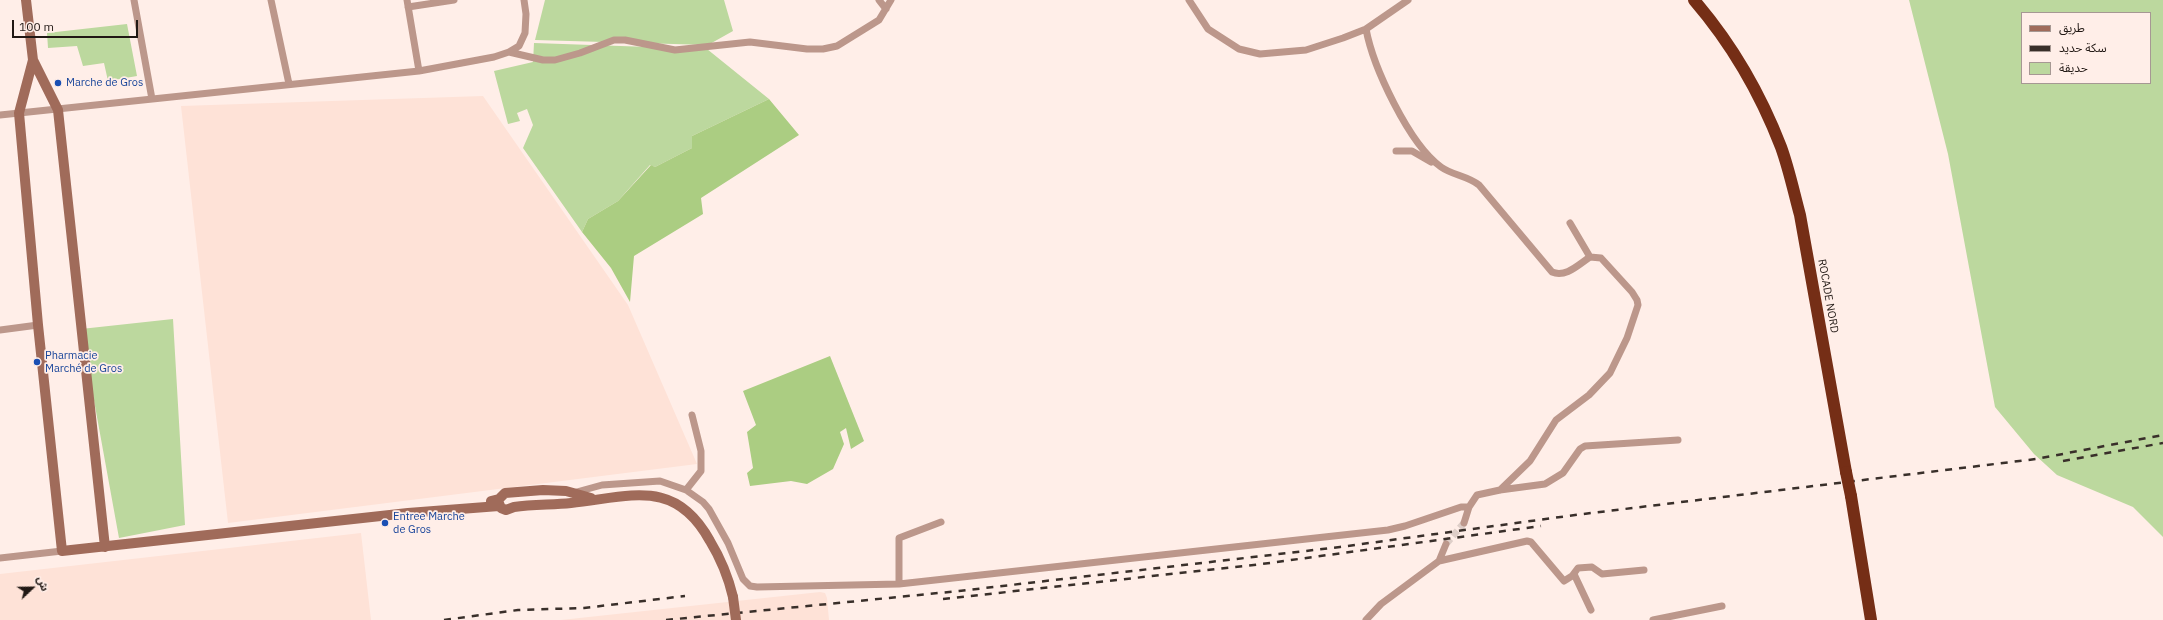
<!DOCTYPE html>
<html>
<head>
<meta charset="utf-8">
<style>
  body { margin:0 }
  #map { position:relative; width:2163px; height:620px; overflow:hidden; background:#ffeee8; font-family:"IBM Plex Sans","Noto Sans Arabic",sans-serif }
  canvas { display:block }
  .legend { position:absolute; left:2021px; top:12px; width:130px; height:72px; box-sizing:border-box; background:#ffeee8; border:1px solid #a69893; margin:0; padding:5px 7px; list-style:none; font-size:12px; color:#211814 }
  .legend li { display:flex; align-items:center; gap:8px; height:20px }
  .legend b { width:20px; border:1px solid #a69893 }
  .north { position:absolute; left:12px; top:568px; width:40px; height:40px; -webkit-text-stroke:3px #ffeee8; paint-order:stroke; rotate:68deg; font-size:11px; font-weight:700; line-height:16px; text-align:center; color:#211814 }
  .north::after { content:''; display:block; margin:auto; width:14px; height:18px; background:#211814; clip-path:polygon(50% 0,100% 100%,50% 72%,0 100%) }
  .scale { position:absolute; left:12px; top:20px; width:126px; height:18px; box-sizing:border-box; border:2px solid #211814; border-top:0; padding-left:5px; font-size:12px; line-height:14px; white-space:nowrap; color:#211814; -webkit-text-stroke:3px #ffeee8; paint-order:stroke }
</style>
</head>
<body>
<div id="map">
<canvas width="2163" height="620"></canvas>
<ul class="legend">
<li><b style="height:5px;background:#a06b5a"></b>طريق</li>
<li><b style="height:5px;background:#392f2a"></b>سكة حديد</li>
<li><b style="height:11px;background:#bcd89e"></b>حديقة</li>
</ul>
<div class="north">ش</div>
<div class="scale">100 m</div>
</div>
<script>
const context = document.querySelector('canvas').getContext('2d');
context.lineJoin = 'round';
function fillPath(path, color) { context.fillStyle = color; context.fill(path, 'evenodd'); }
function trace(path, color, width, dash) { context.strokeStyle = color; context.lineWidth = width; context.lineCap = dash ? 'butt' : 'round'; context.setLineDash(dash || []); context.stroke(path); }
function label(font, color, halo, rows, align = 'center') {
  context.font = font + ' "IBM Plex Sans",sans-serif'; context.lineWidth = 3.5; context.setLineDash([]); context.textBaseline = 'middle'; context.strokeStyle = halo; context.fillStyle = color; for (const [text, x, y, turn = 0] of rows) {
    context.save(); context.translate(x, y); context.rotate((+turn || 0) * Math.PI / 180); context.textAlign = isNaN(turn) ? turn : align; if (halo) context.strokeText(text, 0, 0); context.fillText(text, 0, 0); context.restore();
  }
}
const built = new Path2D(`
  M483,96L628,305L697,464L228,523L181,106Z
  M361,533L371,620H0V574Z
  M820,592L825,593L827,598L829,620H561Z`);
const green = new Path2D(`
  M545,0H724L733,31L708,45L535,40Z
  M1909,0H2163V537L2133,507L2057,475L2034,454L1995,407L1948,154ZM2022,13H2150V83H2022Z
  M127,24L137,76L108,81L104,63L83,66L77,46L48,48L47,33Z
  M534,43L707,49L769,99L692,136V148L655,167L650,165L618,201L588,219L582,232L523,148L533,125L527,109L517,113L520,121L508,124L494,71L533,62Z
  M173,319L185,525L119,538L81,329Z`);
const forest = new Path2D(`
  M769,99L799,135L701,198L703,214L634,256L630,302L611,268L582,232L588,219L618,201L651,165L655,167L692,148V136Z
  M830,356L864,441L851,449L846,428L840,432L844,444L833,469L807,484L791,481L750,486L747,473L753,468L747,432L756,425L743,391Z`);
const streetTunnel = new Path2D(`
  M1446,544L1464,523`);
const street = new Path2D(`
  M134,0L152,99
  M271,0L289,84
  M407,0L419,71
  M879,0L886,9
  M1189,0L1208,29L1239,49L1260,54L1306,50L1343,38L1366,29L1408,0
  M408,7L454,0
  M1366,29C1373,67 1409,144 1441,167C1452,175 1468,176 1479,185L1552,272C1566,278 1579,264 1590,257L1601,258L1632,292L1637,300L1638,305L1627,338L1610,373L1589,395L1556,420L1530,461L1500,490
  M509,52L543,60H555L580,53L614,40H625L675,50L750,42L807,49H823L837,46L879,20L891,0
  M0,115L419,71L494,57L509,52L519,46L525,33L526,14L524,0
  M1396,151H1412L1431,162
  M1570,223L1590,257
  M0,330L38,325
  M686,490L701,471V451L692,415
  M573,493L602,485L660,481L686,490L703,502L709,509L728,543L743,579L750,586L757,587L899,584L1388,530L1405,526L1461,507H1469L1477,495L1500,490L1545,484L1563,473L1580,449L1585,446L1678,440
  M1464,523L1469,507
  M0,558L62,551
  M1439,561L1446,544
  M1574,574L1591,610
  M899,584V538L941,522
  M1366,620L1381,604L1439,561L1527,541L1531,542L1564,581L1572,576L1578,568L1592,567L1602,574L1644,570
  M1653,620L1722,606`);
const secondary = new Path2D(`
  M26,0L33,60L58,110L105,547
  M33,60L19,113L38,325L62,551L408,513L499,506
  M491,501L499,499L505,493L543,490L566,491L591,498
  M498,501L501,508L506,510L514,507C533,504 552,505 571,503C630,497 675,477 710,541C721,559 728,576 733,597`);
const highway = new Path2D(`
  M1694,0C1731,43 1761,95 1781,147C1789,169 1794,193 1800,215L1846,472
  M1851,496L1871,620`);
const rail = new Path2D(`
  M2063,461L2163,443
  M943,599L1262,564L1541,526
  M444,620L518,610L584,608L685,596
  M666,620L959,591L1340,547L1575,515L2036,459L2163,435`);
const secondaryBridge = new Path2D(`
  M733,597L736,620`);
const highwayBridge = new Path2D(`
  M1846,472L1851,496`);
const markers = [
  [58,83,4,"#1a4fb4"],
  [37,362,4,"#1a4fb4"],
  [385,523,4,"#1a4fb4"]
];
const transitNames = [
  ["Marche de Gros",66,83],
  ["Pharmacie",45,356],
  ["Marché de Gros",45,369],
  ["Entree Marche",393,517],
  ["de Gros",393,530]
];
const streetNames = [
  ["ROCADE NORD",1828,296,80]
];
fillPath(built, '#fee2d7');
fillPath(green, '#bcd89e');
fillPath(forest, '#abcd82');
trace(streetTunnel, '#decec8', 7, [7, 3.5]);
trace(street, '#bc978b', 7);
trace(secondary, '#a06b5a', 10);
trace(highway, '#752e16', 12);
trace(rail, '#392f2a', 2.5, [7, 7]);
trace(secondaryBridge, '#a06b5a', 10);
trace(highwayBridge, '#752e16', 12);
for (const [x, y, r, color] of markers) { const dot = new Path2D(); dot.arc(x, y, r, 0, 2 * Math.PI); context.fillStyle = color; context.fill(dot); trace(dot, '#ffeee8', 1.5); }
label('11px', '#164399', '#ffeee8', transitNames, 'left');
label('11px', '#211814', '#ffeee8', streetNames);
</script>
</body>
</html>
